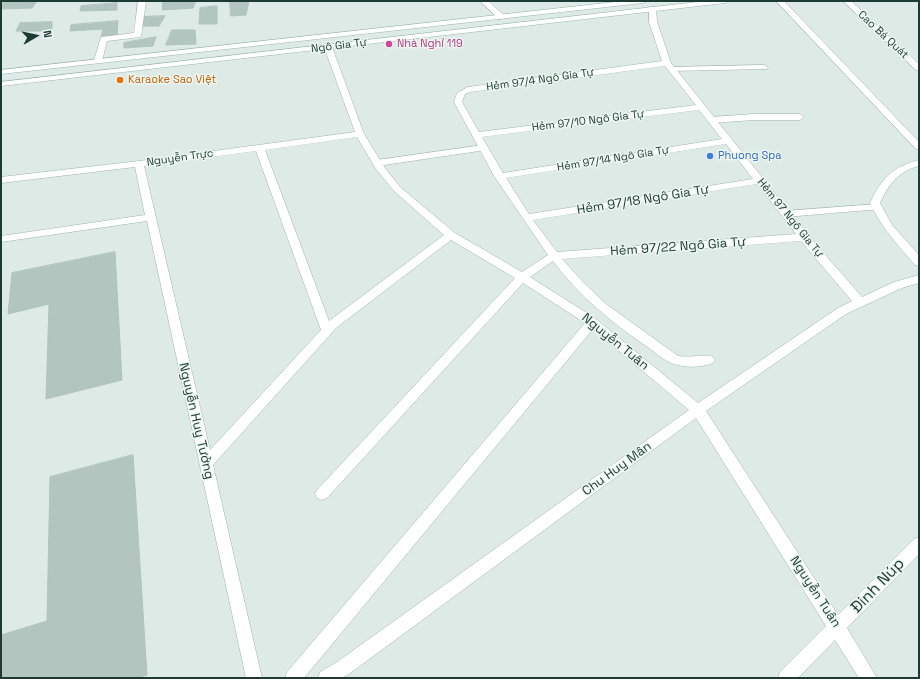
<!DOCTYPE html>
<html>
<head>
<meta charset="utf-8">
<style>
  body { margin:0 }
  #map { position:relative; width:920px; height:679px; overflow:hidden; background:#ddeae5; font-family:"Space Grotesk",sans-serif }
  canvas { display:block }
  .frame { position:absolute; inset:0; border:2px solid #1e3a34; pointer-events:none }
  .north { position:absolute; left:16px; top:16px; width:40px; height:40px; -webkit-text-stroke:3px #edf7f2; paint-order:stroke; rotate:81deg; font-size:11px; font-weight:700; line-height:16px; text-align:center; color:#1e3a34 }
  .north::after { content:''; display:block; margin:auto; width:14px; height:18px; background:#1e3a34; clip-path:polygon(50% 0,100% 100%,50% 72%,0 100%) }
</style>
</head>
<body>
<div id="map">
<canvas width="920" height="679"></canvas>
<div class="frame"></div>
<div class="north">N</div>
</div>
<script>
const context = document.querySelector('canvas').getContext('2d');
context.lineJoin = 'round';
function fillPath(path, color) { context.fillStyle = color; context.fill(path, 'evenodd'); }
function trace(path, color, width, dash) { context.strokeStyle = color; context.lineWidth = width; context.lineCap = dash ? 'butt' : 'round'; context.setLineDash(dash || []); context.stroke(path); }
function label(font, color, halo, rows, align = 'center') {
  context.font = font + ' "Space Grotesk",sans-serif'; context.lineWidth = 3; context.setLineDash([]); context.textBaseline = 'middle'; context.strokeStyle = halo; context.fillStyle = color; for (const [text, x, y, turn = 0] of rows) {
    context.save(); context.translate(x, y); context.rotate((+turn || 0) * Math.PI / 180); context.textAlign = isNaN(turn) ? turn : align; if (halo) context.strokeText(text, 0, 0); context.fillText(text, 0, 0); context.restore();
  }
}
const building = new Path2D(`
  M5,1H37L32,8L1,9V5Z
  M163,1H196L193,8L163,10Z
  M230,1H249L246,15L231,16Z
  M117,3V10L80,11L81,6Z
  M217,6V24H199L200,8Z
  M165,16L159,26H140V17Z
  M118,21L117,37H101L103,29L70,31L71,25Z
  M52,22V31H16L20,23Z
  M172,30H195L196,44L166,45Z
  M156,37L153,46L124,48V43Z
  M115,252L122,380L46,399L49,304L8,314L12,273Z
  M133,455L147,675L136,678H1V635L47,621L50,477Z`);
const lane = new Path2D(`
  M138,1H146L141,37L107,41L102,61L98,63H95L94,61L101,37L134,33Z
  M764,65L768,67L767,69L671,71L667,69L671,67Z
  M754,114H800L804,117L800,120H754L711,123L707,120L711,117Z
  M483,145L486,146L488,148L486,150L377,166L372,163L377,160Z
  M877,204L882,207L881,209L785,217L780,214L785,211Z`);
const street = new Path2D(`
  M480,1H488L506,17L502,19H499Z
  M776,1H784L919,142V150L916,149Z
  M649,7H655L656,9L657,22L671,63L808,235L862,297L894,282L919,275V283L902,288L846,314L706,411L838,615L914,539L919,537V554L847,628L877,678H859L835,640L798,678H778L780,672L826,626L696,418L349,674L342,678H318L320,672L337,662L689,410L593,329L304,678H285L287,672L585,323L523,283L327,498L322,500L317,498L315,494L317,490L515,278L451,240L336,328L213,465L262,678H246L147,221L1,242V236L145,215L135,167L1,183V177L139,161L355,132L324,47L328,45L332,47L364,134L385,168L400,187L455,233L522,272L548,255L494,176L454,102L457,93L468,87L662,61L649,22ZM665,66L696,105L479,132L462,102L465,94L470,92ZM699,110L722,139L503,173L482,137ZM357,137L376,169L394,191L444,235L329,321L265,150ZM726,144L753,179L529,214L506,178ZM256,151L321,330L210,450L144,166ZM757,184L796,234L557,252L533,220ZM801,241L852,301L838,308L698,403L596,319L530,277L553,261C578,295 611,322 646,346C654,351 662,359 671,363C685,368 700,368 713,363L715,360L713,357C705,354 690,358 678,356L606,304L583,282L562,259Z
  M919,160V166C898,171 889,184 880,203L892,225L919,255V266L915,265C898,245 881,227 870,203C882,178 892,167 919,160Z`);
const secondary = new Path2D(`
  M624,1H647L643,3L1,74V70Z
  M706,1H729L725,3L1,86V82Z
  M843,1H851L919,64V70H916Z`);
const markers = [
  [389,44,4,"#d1479c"],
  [120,80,4,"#e8710a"],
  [710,156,4,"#3f7fe0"]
];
const farStreetnames = [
  ["Cao Bá Quát",883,35,43],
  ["Ngô Gia Tự",339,46,-7],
  ["Hẻm 97/4 Ngô Gia Tự",540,80,-8],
  ["Hẻm 97/10 Ngô Gia Tự",588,121,-7],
  ["Nguyễn Trực",180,158,-8],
  ["Hẻm 97/14 Ngô Gia Tự",613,159,-9],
  ["Hẻm 97 Ngô Gia Tự",790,218,51]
];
const farHotelnames = [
  ["Nhà Nghỉ 119",397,44]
];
const farFoodnames = [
  ["Karaoke Sao Việt",128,80]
];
const farShopnames = [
  ["Phuong Spa",718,156]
];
const streetNames = [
  ["Hẻm 97/18 Ngô Gia Tự",643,200,-9],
  ["Hẻm 97/22 Ngô Gia Tự",678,247,-4],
  ["Nguyễn Tuân",615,342,39],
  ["Nguyễn Huy Tưởng",196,421,77],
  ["Chu Huy Mân",617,469,-36],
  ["Nguyễn Tuân",815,592,57]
];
const nearStreetnames = [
  ["Đinh Núp",878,586,-46]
];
fillPath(building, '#b2c5be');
trace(building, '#afc4bd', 1);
trace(lane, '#a0b2ac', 1);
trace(street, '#a0b2ac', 1);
trace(secondary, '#9bb6ae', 1);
fillPath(lane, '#fff');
fillPath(street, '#fff');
fillPath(secondary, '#fff');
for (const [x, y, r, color] of markers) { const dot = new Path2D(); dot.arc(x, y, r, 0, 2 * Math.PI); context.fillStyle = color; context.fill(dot); trace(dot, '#edf7f2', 1.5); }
label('11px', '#1e3a34', '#edf7f2', farStreetnames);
label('11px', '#b23c85', '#edf7f2', farHotelnames, 'left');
label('11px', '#c56008', '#edf7f2', farFoodnames, 'left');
label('11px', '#366cbe', '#edf7f2', farShopnames, 'left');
label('13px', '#1e3a34', '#edf7f2', streetNames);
label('16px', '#1e3a34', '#edf7f2', nearStreetnames);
</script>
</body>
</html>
